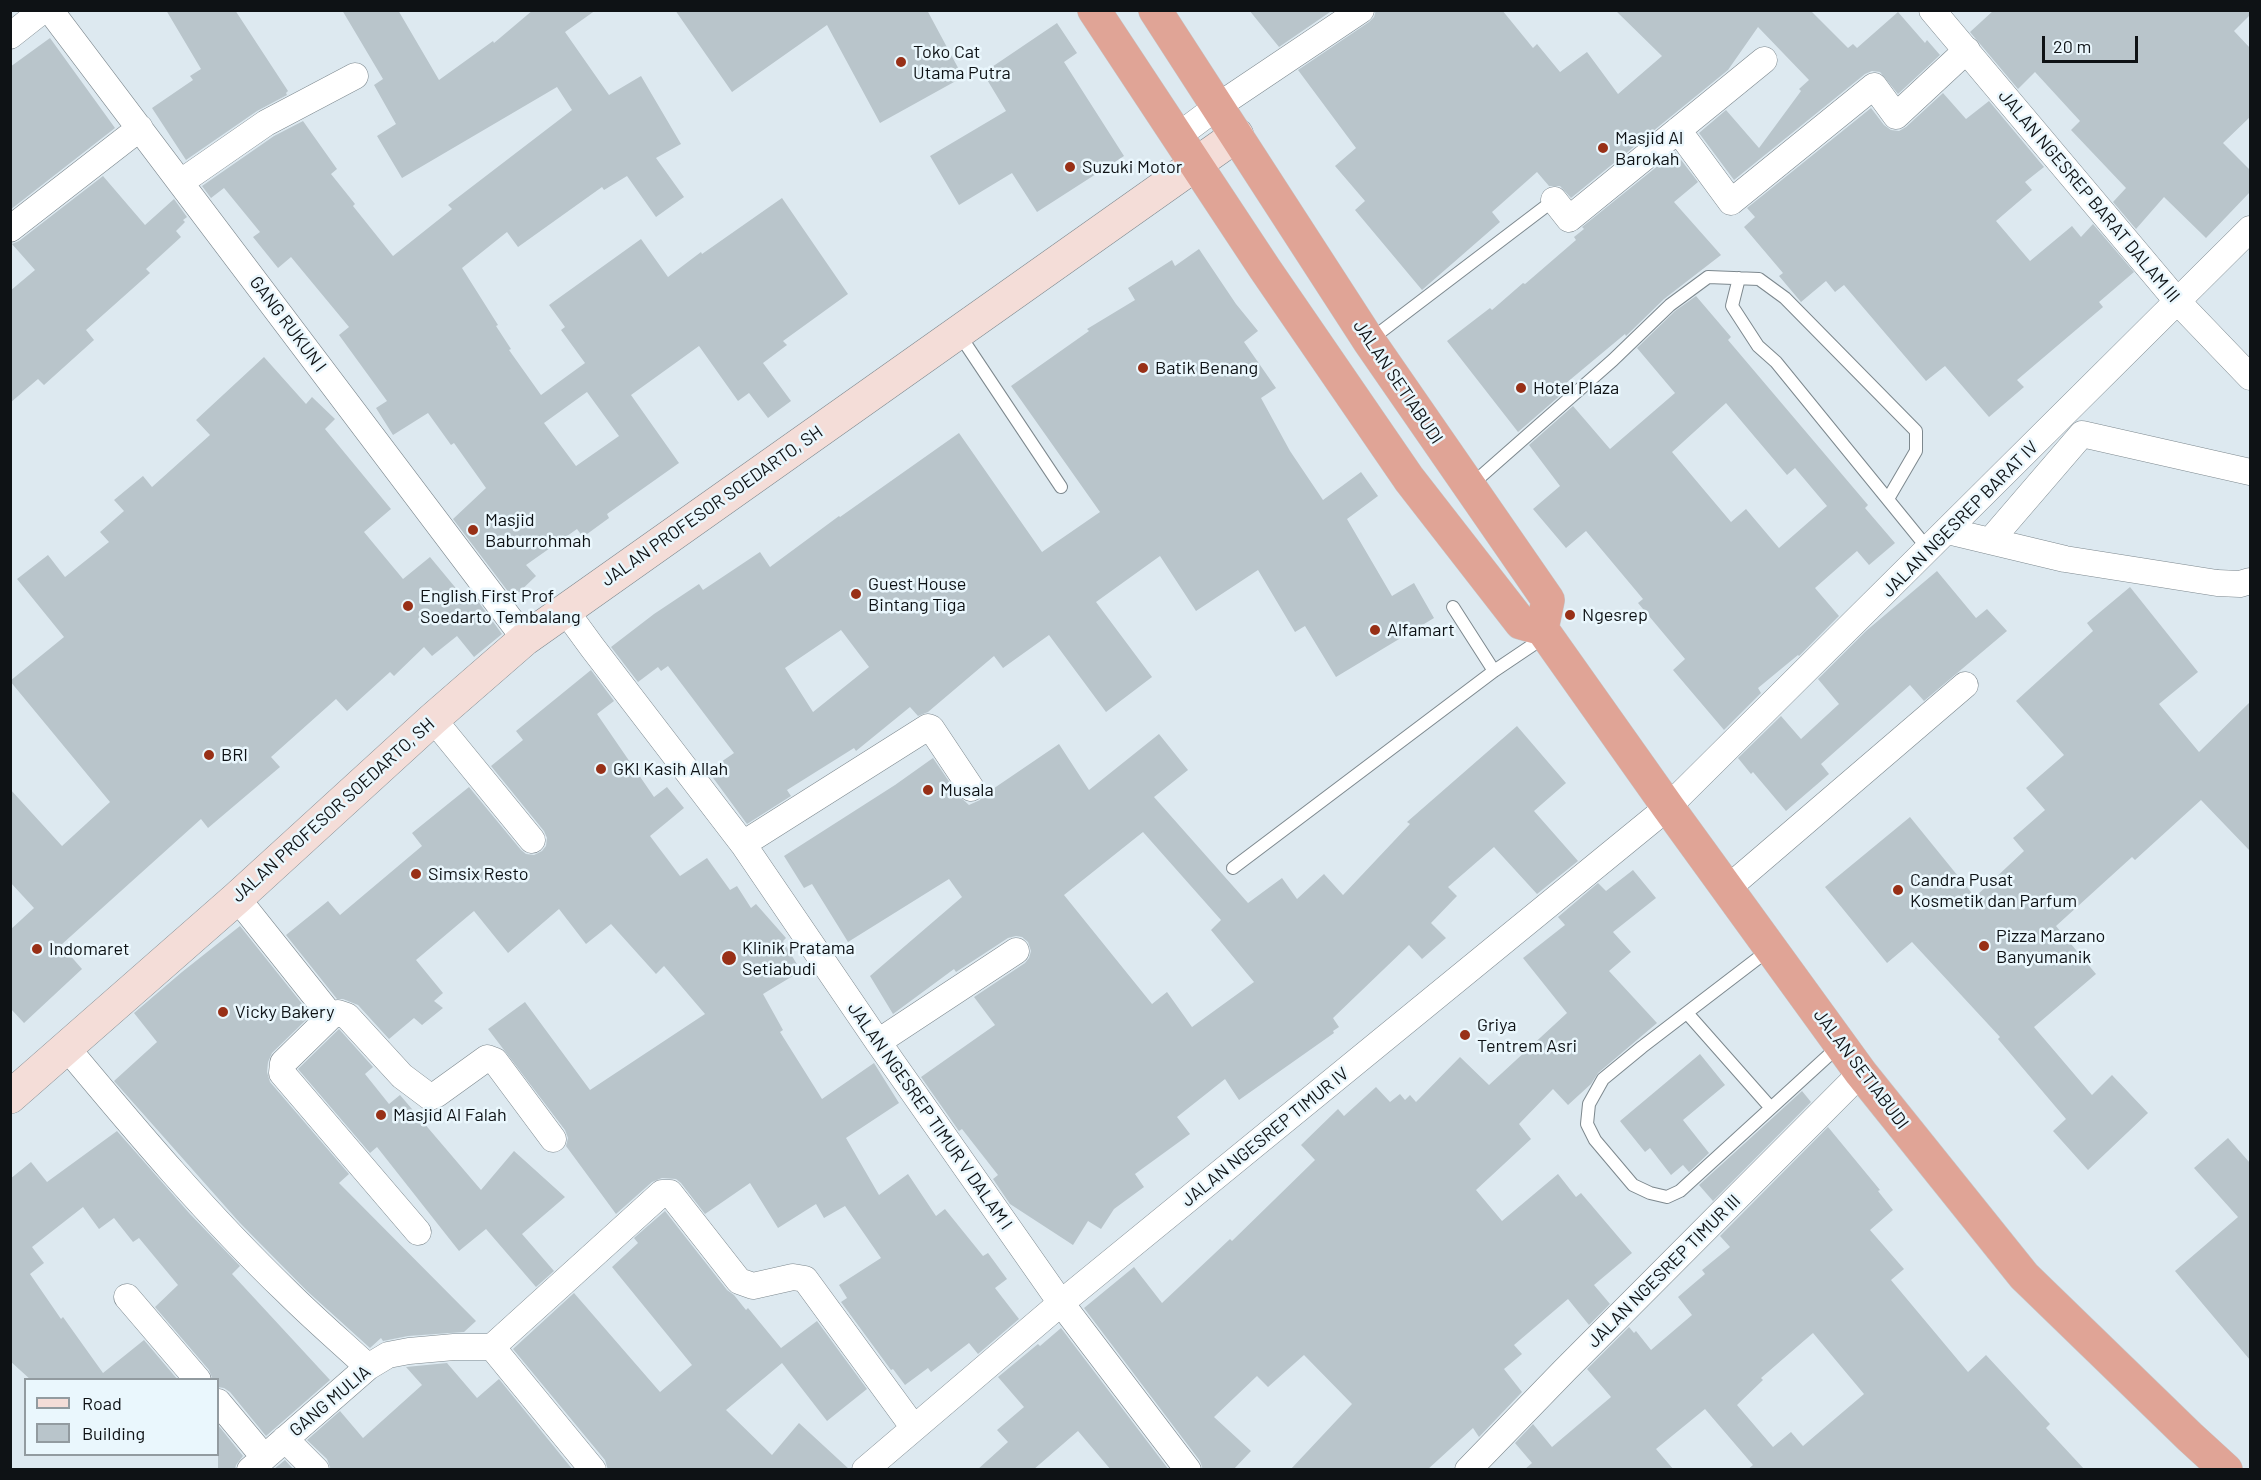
<!DOCTYPE html>
<html>
<head>
<meta charset="utf-8">
<style>
  body { margin:0 }
  #map { position:relative; width:2261px; height:1480px; overflow:hidden; background:#dde9f0; font-family:Barlow,sans-serif }
  canvas { display:block }
  .frame { position:absolute; inset:0; border:12px solid #0e1215; pointer-events:none }
  .legend { position:absolute; left:24px; top:1378px; width:195px; height:78px; box-sizing:border-box; background:#eaf7fd; border:2px solid #929ba0; margin:0; padding:8px 10px; list-style:none; font-size:18px; color:#0e1215 }
  .legend li { display:flex; align-items:center; gap:12px; height:30px }
  .legend b { width:30px; border:2px solid #929ba0 }
  .scale { position:absolute; left:2042px; top:36px; width:96px; height:27px; box-sizing:border-box; border:3px solid #0e1215; border-top:0; padding-left:8px; font-size:18px; line-height:21px; white-space:nowrap; color:#0e1215; -webkit-text-stroke:4px #eaf7fd; paint-order:stroke }
</style>
</head>
<body>
<div id="map">
<canvas width="2261" height="1480"></canvas>
<div class="frame"></div>
<ul class="legend">
<li><b style="height:8px;background:#f4ddd8"></b>Road</li>
<li><b style="height:16px;background:#b9c5cb"></b>Building</li>
</ul>
<div class="scale">20 m</div>
</div>
<script>
const context = document.querySelector('canvas').getContext('2d');
context.lineJoin = 'round';
function fillPath(path, color) { context.fillStyle = color; context.fill(path, 'evenodd'); }
function trace(path, color, width, dash) { context.strokeStyle = color; context.lineWidth = width; context.lineCap = dash ? 'butt' : 'round'; context.setLineDash(dash || []); context.stroke(path); }
function label(font, color, halo, rows, align = 'center') {
  context.font = font + ' Barlow,sans-serif'; context.lineWidth = 5; context.setLineDash([]); context.textBaseline = 'middle'; context.strokeStyle = halo; context.fillStyle = color; for (const [text, x, y, turn = 0] of rows) {
    context.save(); context.translate(x, y); context.rotate((+turn || 0) * Math.PI / 180); context.textAlign = isNaN(turn) ? turn : align; if (halo) context.strokeText(text, 0, 0); context.fillText(text, 0, 0); context.restore();
  }
}
const building = new Path2D(`
  M166,10H235L288,91L286,93L287,95L257,111L186,160L152,108L193,80L190,76L201,69Z
  M342,10H398L439,80L493,41L494,43L533,10H596L565,32L609,95L641,76L681,144L656,158L684,197L656,217L627,176L604,190L602,187L518,247L507,232L462,268L498,325L496,326L511,349L509,350L541,395L585,363L561,330L565,327L549,305L641,239L668,277L701,252L702,254L782,198L848,294L783,341L787,345L763,363L791,401L768,418L749,393L738,401L699,346L631,395L679,463L607,514L609,518L583,537L577,529L526,565L536,576L513,598L453,519L486,488L454,443L451,445L428,413L393,435L376,408L387,401L339,335L349,327L291,257L278,268L253,237L260,232L224,188L211,198L202,186L274,136L303,121L337,169L331,174L355,204L353,206L393,256L452,209L448,205L572,110L557,87L402,178L377,136L396,124L374,85L383,79ZM587,392L619,436L576,466L544,423Z
  M675,10H927L963,77L880,123L827,25L732,92Z
  M1249,10H1333L1279,47Z
  M1376,10H1502L1533,48L1537,44L1560,72L1587,52L1618,94L1662,56L1615,10H1810L1848,48L1853,44L1857,48L1898,12L1925,43L1927,40L1940,55L1898,94L1880,72L1872,71L1865,74L1734,180L1699,133L1726,110L1759,148L1801,91L1799,89L1809,80L1758,27L1728,70L1571,198L1560,186H1549L1537,172L1492,212L1500,222L1422,290L1355,210L1365,201L1335,166L1356,148L1298,70L1369,22L1374,17Z
  M1994,10H2250V15L2234,31L2250,48V117L2223,143L2250,170V192L2206,238L2164,197L2136,229L2113,202L2126,188L2071,130L2080,121L2035,72L2018,89L1970,32Z
  M1057,23L1077,53L1064,62L1124,156L1037,212L1012,173L959,205L930,156L1006,111L983,73Z
  M50,38L115,128L10,210V67Z
  M1943,93L1966,119L1989,101L2044,167L2025,182L2032,190L1996,221L2030,261L2072,226L2081,237L2093,224L2134,272L2099,302L2103,307L2017,380L2024,387L1989,417L1945,366L1926,381L1844,285L1835,292L1826,281L1801,302L1779,276L1783,273L1744,227L1755,217L1747,208L1871,108L1884,125L1891,130L1899,131L1906,127Z
  M1675,152L1698,182L1674,202L1721,255L1664,299L1626,336L1625,334L1559,389L1563,393L1518,432L1447,341L1490,308L1492,310L1523,283L1525,284L1576,240L1574,237L1584,229L1582,227Z
  M103,176L145,225L174,199L187,217L183,220L185,222L176,231L181,237L146,269L150,273L86,330L94,340L44,385L38,379L10,403V291L35,270L12,244L19,241Z
  M1199,249L1236,304L1258,331L1244,342L1276,388L1261,398L1290,451L1323,500L1361,472L1378,496L1347,519L1392,596L1414,583L1434,618L1336,677L1305,626L1295,632L1258,570L1196,611L1160,556L1096,602L1152,677L1106,712L1049,635L1003,668L994,656L928,712L918,716L910,707L856,751L854,748L787,790L791,796L747,824L708,771L734,753L668,666L661,671L658,667L638,682L611,647L654,614L699,584L703,590L760,552L770,567L839,516L840,517L959,433L1042,552L1100,512L1011,386L1089,331L1087,329L1135,300L1128,288L1172,260L1175,266ZM841,630L869,667L813,712L785,668Z
  M1696,296L1731,337L1728,340L1868,505L1865,508L1895,543L1869,565L1857,551L1815,588L1839,616L1799,656L1798,655L1758,688L1761,693L1724,730L1673,670L1685,659L1638,603L1643,599L1586,531L1566,548L1533,509L1560,486L1529,445L1573,406L1610,449L1675,393L1637,348L1675,311ZM1726,403L1787,475L1795,468L1827,506L1779,548L1746,509L1731,522L1672,452Z
  M264,357L306,404L312,397L335,419L325,429L391,509L364,532L403,579L430,557L464,598L472,593L502,634L474,657L457,636L432,656L424,647L394,676L390,672L347,711L336,699L271,757L280,767L208,828L201,819L61,945L82,969L24,1023L10,1008V930L34,908L10,882V789L62,846L110,802L10,681L64,637L17,579L48,555L65,577L109,542L100,532L124,511L114,500L143,476L152,487L210,435L196,420Z
  M1937,571L1976,618L1987,609L2007,631L1924,701L1910,685L1821,764L1829,774L1786,811L1753,772L1751,774L1738,758L1781,716L1801,739L1839,704L1818,679L1866,631Z
  M2130,587L2198,672L2159,704L2199,752L2250,702V851L2201,800L2135,860L2132,857L2056,926L2096,974L2034,1027L2092,1095L2112,1075L2148,1113L2088,1170L2053,1131L2066,1119L1998,1039L2000,1037L1912,942L1887,963L1825,887L1910,817L1975,897L2024,851L2013,838L2045,810L2026,788L2064,755L2016,701L2093,631L2087,623Z
  M591,670L614,701L597,714L654,797L667,787L684,808L650,836L680,876L707,858L730,890L737,886L751,908L756,904L786,938L783,941L801,971L763,994L783,1030L780,1032L822,1099L874,1063L899,1103L846,1138L879,1195L908,1174L936,1216L945,1209L983,1256L988,1253L1007,1279L995,1288L1019,1319L978,1354L969,1343L931,1372L928,1368L905,1385L893,1369L891,1370L841,1302L847,1298L839,1285L881,1258L845,1206L824,1218L816,1204L778,1228L750,1183L705,1214L681,1183L676,1179L662,1178L652,1182L616,1214L566,1146L568,1138L565,1130L488,1029L525,1002L590,1090L705,1014L664,966L656,974L611,924L586,944L559,909L508,953L474,911L416,960L443,993L434,1001L443,1008L422,1025L414,1018L389,1039L358,1005L343,999H337L286,935L328,901L340,915L422,846L412,833L469,787L521,850L526,854L534,855L542,851L546,846L547,838L544,831L491,766L523,740L516,731Z
  M1517,726L1566,783L1534,811L1578,861L1537,894L1494,847L1448,887L1457,896L1431,923L1446,938L1422,959L1409,945L1333,1018L1339,1027L1333,1031L1334,1033L1239,1100L1225,1079L1177,1117L1190,1134L1135,1174L1144,1187L1114,1209L1101,1229L1088,1221L1073,1245L1010,1204L993,1179L998,1175L962,1129L959,1131L921,1077L995,1025L974,997L1025,963L1029,958L1031,951L1028,942L1022,937L1016,936L1008,938L956,972L954,969L893,1014L870,976L962,897L949,879L848,942L812,884L804,888L784,856L895,785L933,758L959,796L969,805L980,800L984,795L1059,744L1089,790L1159,734L1188,770L1154,797L1248,903L1282,878L1297,899L1324,874L1343,895L1410,824L1407,822ZM1143,832L1221,920L1211,930L1254,982L1192,1027L1167,992L1152,1004L1064,895Z
  M1633,870L1656,898L1613,932L1631,952L1609,971L1657,1023L1598,1073L1591,1084L1568,1105L1553,1089L1519,1124L1531,1139L1476,1190L1502,1221L1558,1174L1576,1197L1581,1193L1632,1253L1594,1285L1610,1304L1589,1325L1568,1299L1514,1345L1522,1354L1504,1369L1522,1392L1479,1437L1473,1428L1427,1470H1290L1352,1404L1304,1355L1268,1387L1257,1376L1214,1417L1251,1451L1233,1470H1203L1200,1461L1084,1308L1134,1267L1162,1303L1230,1239L1232,1241L1315,1160L1301,1145L1338,1109L1344,1116L1376,1087L1390,1102L1400,1094L1405,1100L1410,1095L1416,1102L1460,1057L1489,1085L1567,1013L1523,958L1565,925L1558,917L1598,883L1606,891Z
  M240,926L311,1015L272,1053L268,1062L267,1072L270,1082L349,1174L339,1183L476,1321L464,1332L408,1336L383,1341L381,1338L370,1348L307,1291L240,1223L114,1081L157,1042L134,1013L182,972Z
  M339,1029L373,1067L365,1074L389,1104L400,1095L481,1190L514,1151L565,1197L522,1234L554,1271L536,1287L486,1229L459,1251L377,1147L370,1153L298,1069Z
  M1700,1054L1725,1085L1683,1120L1709,1153L1689,1172L1683,1165L1671,1175L1650,1148L1645,1152L1620,1121Z
  M1802,1091L1811,1102L1713,1201L1699,1185Z
  M1828,1127L1880,1190L1878,1191L1893,1210L1870,1230L1904,1269L1891,1280L1968,1372L1986,1355L2050,1424L2046,1428L2085,1470H1747L1753,1465L1705,1409L1656,1449L1674,1470H1524L1532,1463L1515,1443L1533,1424L1552,1447L1611,1397L1587,1369L1629,1327L1634,1333L1636,1331L1651,1350L1692,1315L1678,1297L1705,1274L1702,1270L1730,1247L1720,1236ZM1813,1333L1864,1394L1803,1446L1791,1432L1773,1447L1737,1405L1763,1380L1761,1378Z
  M117,1131L190,1214L240,1266L232,1274L330,1380L266,1436L230,1392L224,1388L218,1387V1380H213L209,1370L155,1307L178,1285L139,1238L133,1242L114,1218L99,1229L83,1207L32,1247L44,1263L30,1274L61,1319L63,1317L103,1373L144,1340L178,1380H31L10,1361V1179L31,1162L47,1182Z
  M2228,1138L2250,1163V1360L2175,1271L2238,1217L2194,1168Z
  M665,1211L727,1290L734,1295L746,1310L748,1308L781,1348L817,1321L867,1389L827,1421L782,1363L726,1410L772,1455L799,1423L850,1470H608L605,1460L513,1349L574,1293L660,1392L692,1365L612,1267L638,1243L634,1238Z
  M1061,1328L1169,1470H1111L1078,1431L1033,1470H977L1008,1442L997,1430L1024,1407L998,1377L1038,1344L1040,1346Z
  M447,1363L477,1398L499,1379L573,1470H331L327,1459L307,1440L340,1411L363,1438L422,1385L406,1367Z
  M218,1425L243,1456L236,1465L235,1470H218Z
  M285,1460L294,1470H273Z`);
const service = new Path2D(`
  M1739,278L1732,306L1758,346L1776,362L1929,550
  M959,334L1061,487
  M1370,340L1554,200
  M1471,485L1613,360L1670,305L1708,277L1759,279L1785,298L1916,431V451L1888,499
  M1453,607L1494,671
  M1233,868L1494,671L1546,636
  M1770,949L1642,1047L1603,1079L1589,1104L1587,1124L1595,1140L1633,1185L1650,1193L1667,1197L1680,1191L1840,1045
  M1687,1013L1771,1108`);
const minor = new Path2D(`
  M50,10L525,639
  M1932,10L2178,302L2250,377
  M10,36L43,10
  M1678,130L1731,202L1874,86L1896,116L1967,50
  M1178,136L1218,106L1361,10
  M181,182L266,123L355,76
  M1554,200L1569,219L1764,60
  M10,229L140,128
  M1948,531L2065,559L2217,583L2240,584L2250,581
  M1990,541L2082,434L2250,472
  M565,610L592,647L743,844L878,1042L1061,1303L1188,1470
  M433,719L532,840
  M743,844L928,727L931,728L971,788
  M1728,888L1965,685
  M237,898L331,1016L283,1063L282,1073L418,1232
  M331,1016L338,1013L347,1016L402,1076L430,1097L437,1094L487,1058L495,1061L553,1139
  M878,1042L1016,951
  M67,1048C137,1132 208,1216 287,1292C313,1318 341,1342 368,1367
  M127,1297L198,1380
  M492,1347L593,1470
  M218,1402L264,1457
  M285,1439L316,1470
  M250,1470L368,1367L388,1355L409,1351L454,1347H492L662,1193H670L739,1281L753,1286L793,1277L805,1279L914,1428
  M865,1470L1061,1303L1668,807L2250,229
  M1468,1470L1565,1370L1861,1073`);
const secondary = new Path2D(`
  M10,1097L237,898L433,719L525,639L1237,135`);
const trunk = new Path2D(`
  M1094,10L1265,269L1409,479L1521,623L1542,629L1668,807L1861,1073L2024,1276L2190,1437L2226,1470
  M1155,10L1369,341L1548,600L1542,629`);
const markers = [
  [901,62,6,"#983017"],
  [1603,148,6,"#983017"],
  [1070,167,6,"#983017"],
  [1143,368,6,"#983017"],
  [1521,388,6,"#983017"],
  [473,530,6,"#983017"],
  [856,594,6,"#983017"],
  [408,606,6,"#983017"],
  [1570,615,6,"#983017"],
  [1375,630,6,"#983017"],
  [209,755,6,"#983017"],
  [601,769,6,"#983017"],
  [928,790,6,"#983017"],
  [416,874,6,"#983017"],
  [1898,890,6,"#983017"],
  [1984,946,6,"#983017"],
  [37,949,6,"#983017"],
  [729,958,8,"#983017"],
  [223,1012,6,"#983017"],
  [1465,1035,6,"#983017"],
  [381,1115,6,"#983017"]
];
const poiNames = [
  ["Toko Cat",913,52],
  ["Utama Putra",913,73],
  ["Masjid Al",1615,138],
  ["Barokah",1615,159],
  ["Suzuki Motor",1082,167],
  ["Batik Benang",1155,368],
  ["Hotel Plaza",1533,388],
  ["Masjid",485,520],
  ["Baburrohmah",485,541],
  ["Guest House",868,584],
  ["Bintang Tiga",868,605],
  ["English First Prof",420,596],
  ["Soedarto Tembalang",420,617],
  ["Ngesrep",1582,615],
  ["Alfamart",1387,630],
  ["BRI",221,755],
  ["GKI Kasih Allah",613,769],
  ["Musala",940,790],
  ["Simsix Resto",428,874],
  ["Candra Pusat",1910,880],
  ["Kosmetik dan Parfum",1910,901],
  ["Pizza Marzano",1996,936],
  ["Banyumanik",1996,957],
  ["Klinik Pratama",742,948],
  ["Setiabudi",742,969],
  ["Indomaret",49,949],
  ["Vicky Bakery",235,1012],
  ["Griya",1477,1025],
  ["Tentrem Asri",1477,1046],
  ["Masjid Al Falah",393,1115]
];
const streetNames = [
  ["JALAN NGESREP BARAT DALAM III",2089,196,50],
  ["GANG RUKUN I",288,324,53],
  ["JALAN SETIABUDI",1398,382,56],
  ["JALAN PROFESOR SOEDARTO, SH",712,506,-35],
  ["JALAN NGESREP BARAT IV",1960,519,-45],
  ["JALAN PROFESOR SOEDARTO, SH",333,810,-42],
  ["JALAN SETIABUDI",1861,1069,53],
  ["JALAN NGESREP TIMUR V DALAM I",930,1116,55],
  ["JALAN NGESREP TIMUR IV",1265,1137,-39],
  ["JALAN NGESREP TIMUR III",1664,1271,-45],
  ["GANG MULIA",330,1401,-40]
];
fillPath(building, '#b9c5cb');
trace(service, '#7d888e', 14);
trace(minor, '#7d888e', 27);
trace(secondary, '#7d888e', 34);
trace(trunk, '#c5c6c7', 34);
trace(service, '#fff', 12);
trace(minor, '#fff', 26);
trace(secondary, '#f4ddd8', 33);
trace(trunk, '#e0a496', 33);
for (const [x, y, r, color] of markers) { const dot = new Path2D(); dot.arc(x, y, r, 0, 2 * Math.PI); context.fillStyle = color; context.fill(dot); trace(dot, '#eaf7fd', 2); }
label('18px', '#0e1215', '#eaf7fd', poiNames, 'left');
label('18px', '#0e1215', '#eaf7fd', streetNames);
</script>
</body>
</html>
